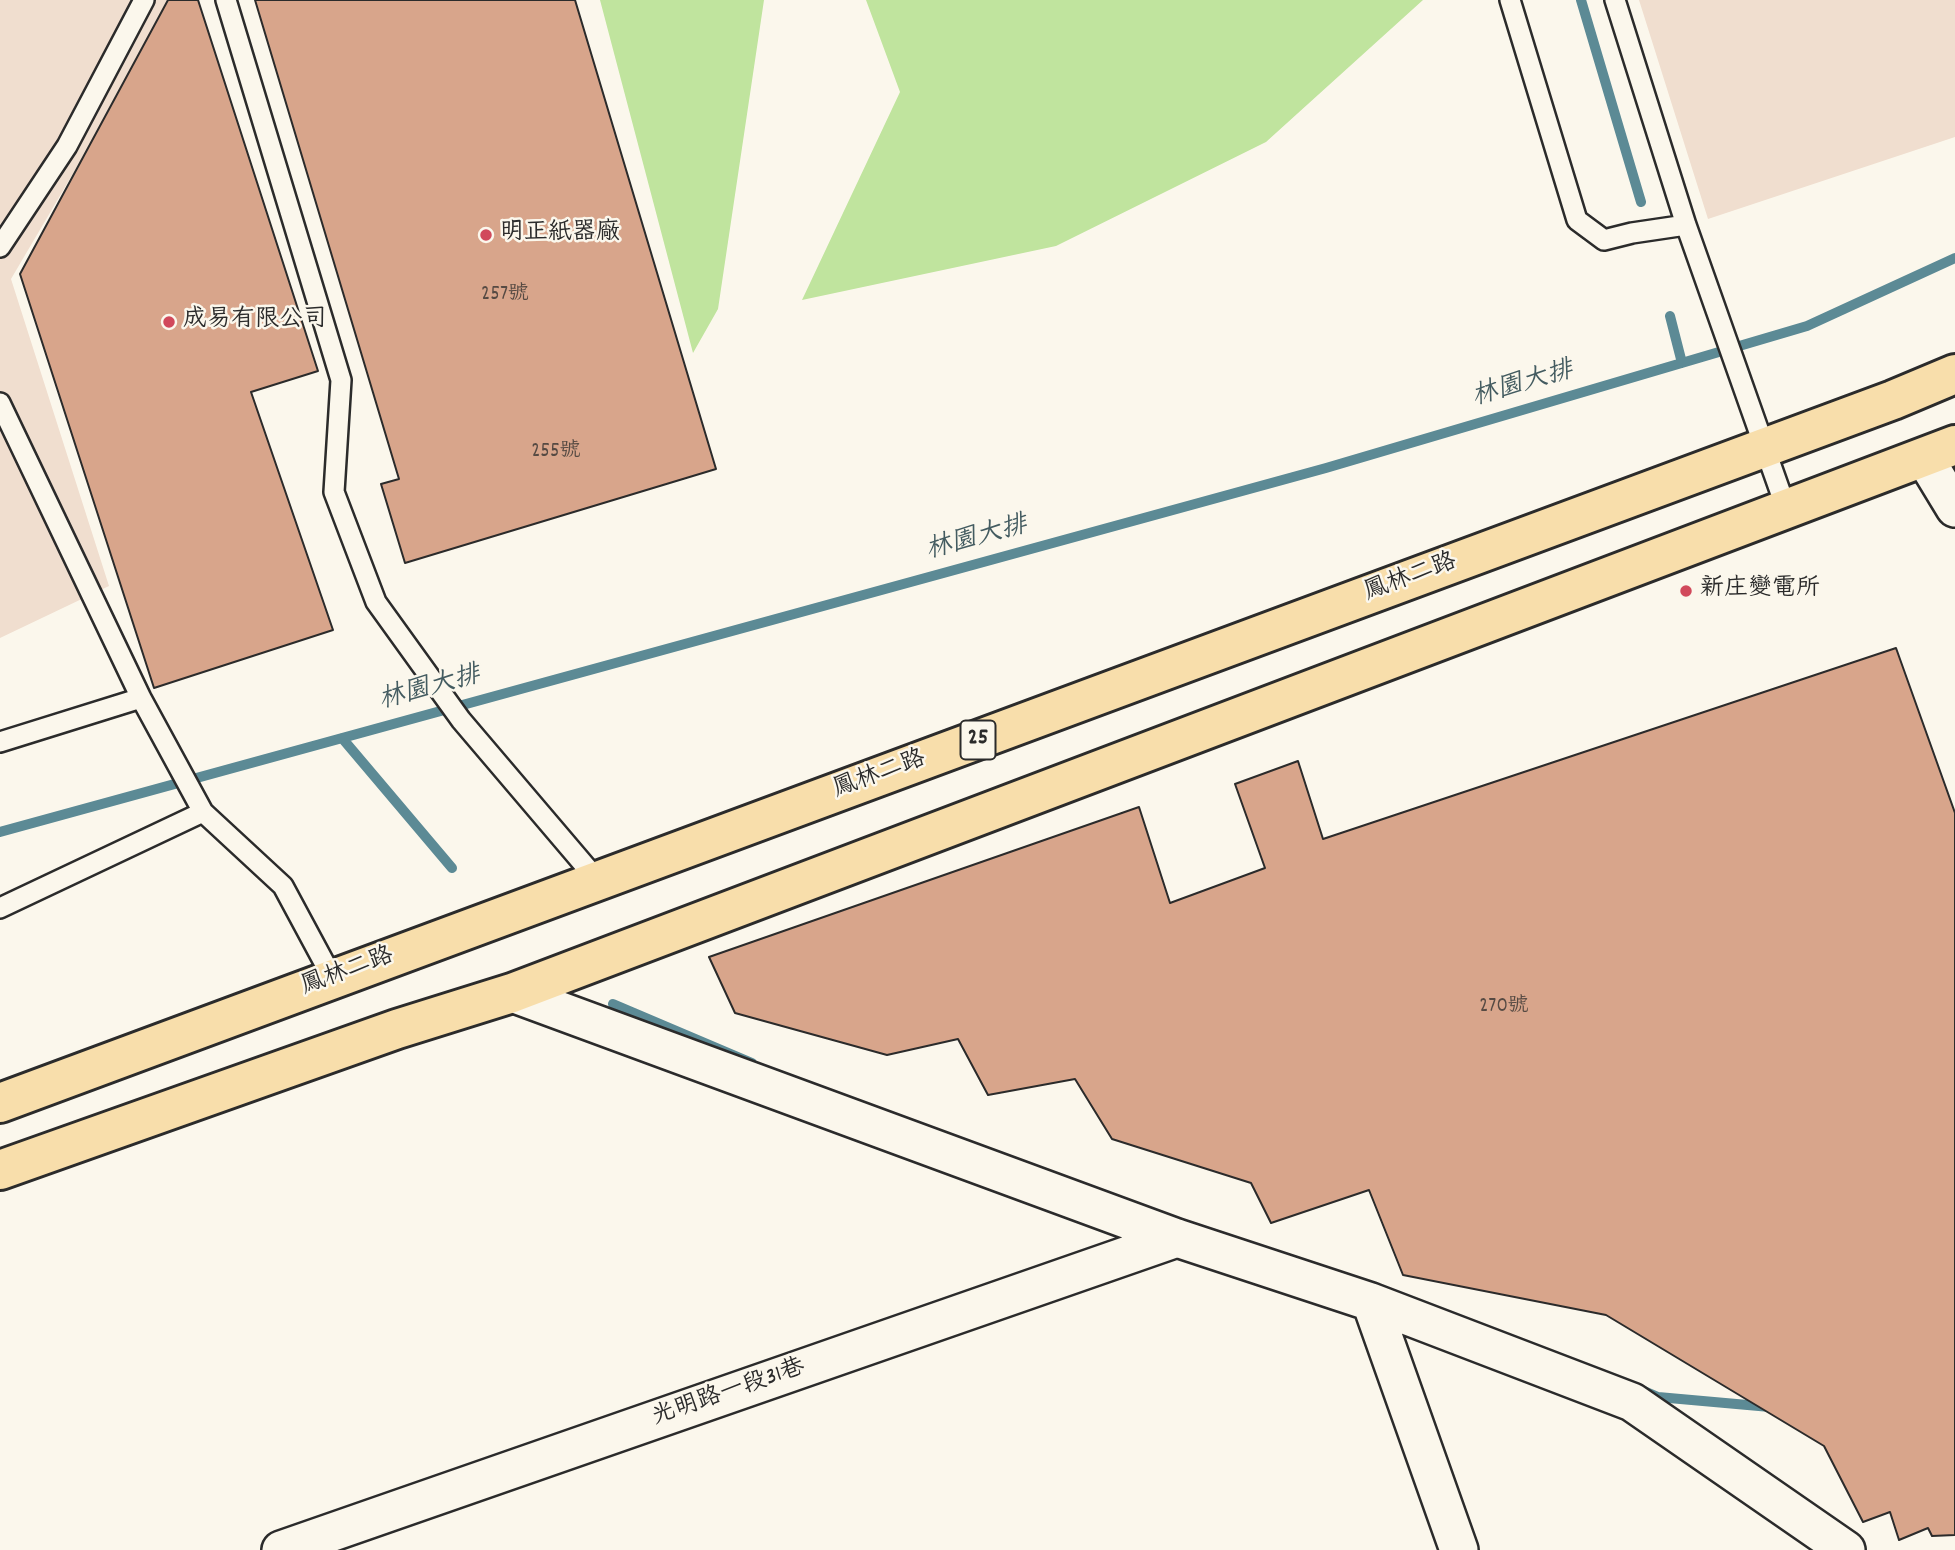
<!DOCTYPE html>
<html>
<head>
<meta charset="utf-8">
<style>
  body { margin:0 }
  canvas { display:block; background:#fbf7ec }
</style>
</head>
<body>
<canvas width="1955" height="1550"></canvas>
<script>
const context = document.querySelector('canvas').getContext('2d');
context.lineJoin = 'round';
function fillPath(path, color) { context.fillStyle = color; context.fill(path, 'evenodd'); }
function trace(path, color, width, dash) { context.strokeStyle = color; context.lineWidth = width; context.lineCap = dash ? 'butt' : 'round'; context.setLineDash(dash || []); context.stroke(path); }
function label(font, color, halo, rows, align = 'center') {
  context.font = font + ' Dekko,"LXGW WenKai TC",sans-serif'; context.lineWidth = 5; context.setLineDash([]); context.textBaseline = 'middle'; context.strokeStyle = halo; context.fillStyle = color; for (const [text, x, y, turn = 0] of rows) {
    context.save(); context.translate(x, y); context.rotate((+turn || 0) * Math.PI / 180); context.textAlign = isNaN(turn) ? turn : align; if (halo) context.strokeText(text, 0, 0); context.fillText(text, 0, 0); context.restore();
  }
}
const built = new Path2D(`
  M0,0H175L11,279L109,586L0,638Z
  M1639,0H1955V137L1708,219Z`);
const green = new Path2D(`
  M600,0H764L718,309L693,353Z
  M866,0H1423L1266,142L1056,246L802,300L900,92Z`);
const stream = new Path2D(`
  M1581,0L1641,202
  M1670,316L1682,363
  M342,738L452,868
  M0,832L1326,468L1807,326L1955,258
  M613,1004L752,1063
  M1644,1391L1658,1397L1770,1407`);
const building = new Path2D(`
  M168,0H198L318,371L251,392L333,630L154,688L20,274Z
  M255,0H575L716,469L405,563L381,484L399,479Z
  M1896,648L1955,813V1535L1932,1536L1928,1528L1899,1540L1890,1512L1863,1522L1824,1446L1606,1315L1403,1275L1369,1190L1271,1223L1251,1183L1112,1139L1075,1079L988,1095L958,1039L887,1055L735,1013L709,957L1139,807L1170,903L1265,868L1235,784L1298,761L1323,839Z`);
const lane = new Path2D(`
  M226,0L341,380L334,492L376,602L461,720L598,881
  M1510,0L1577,220L1604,240L1632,233L1686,225
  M1615,0L1686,225L1786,508
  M0,247L67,146L144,0
  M0,403L141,698L203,812L283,886L333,979
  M0,742L141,698
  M0,908L203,812`);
const street = new Path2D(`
  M1924,457L1955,508
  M512,993L1177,1238L1371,1302L1632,1402L1846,1550
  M1371,1302L1459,1550
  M281,1550L1177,1238`);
const primary = new Path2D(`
  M0,1103L1893,400L1955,374
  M0,1170L397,1029L512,993L1955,445`);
const markers = [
  [486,235,7,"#d1495b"],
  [169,322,7,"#d1495b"],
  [1686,591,7,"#d1495b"]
];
const numberNames = [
  ["257號",505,296],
  ["255號",556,453],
  ["270號",1504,1008]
];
const shields = [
  [978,740,35]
];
const shieldNames = [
  ["25",978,740]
];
const poiNames = [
  ["明正紙器廠",500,235],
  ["成易有限公司",183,322],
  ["新庄變電所",1700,591]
];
const streetNames = [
  ["鳳林二路",1411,579,-20],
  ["鳳林二路",880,776,-20],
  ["鳳林二路",348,973,-20],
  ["光明路一段31巷",729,1394,-19]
];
const waterNames = [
  ["林園大排",1523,386,-16],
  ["林園大排",977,540,-15],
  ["林園大排",430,690,-15]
];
fillPath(built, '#f0decf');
fillPath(green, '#c0e49e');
trace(stream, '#5c8a95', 10);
fillPath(building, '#d8a58b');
trace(building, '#2b2b2b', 2);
trace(lane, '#2b2b2b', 24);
trace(street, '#2b2b2b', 42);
trace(primary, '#2b2b2b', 44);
trace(lane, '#fbf7ec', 19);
trace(street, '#fbf7ec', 37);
trace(primary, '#f8deab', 38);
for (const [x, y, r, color] of markers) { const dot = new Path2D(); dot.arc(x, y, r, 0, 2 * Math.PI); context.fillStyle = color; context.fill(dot); trace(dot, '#fbf7ec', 2.5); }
label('21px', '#564a43', null, numberNames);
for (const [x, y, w] of shields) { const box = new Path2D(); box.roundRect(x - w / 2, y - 19.5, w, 39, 5); context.fillStyle = '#fbf7ec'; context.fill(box); trace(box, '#2b2b2b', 2); }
label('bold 23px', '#2b2b2b', null, shieldNames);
label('24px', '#2b2b2b', '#fbf7ec', poiNames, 'left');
label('24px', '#2b2b2b', '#fbf7ec', streetNames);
label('italic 26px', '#435b60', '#fbf7ec', waterNames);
</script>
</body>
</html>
